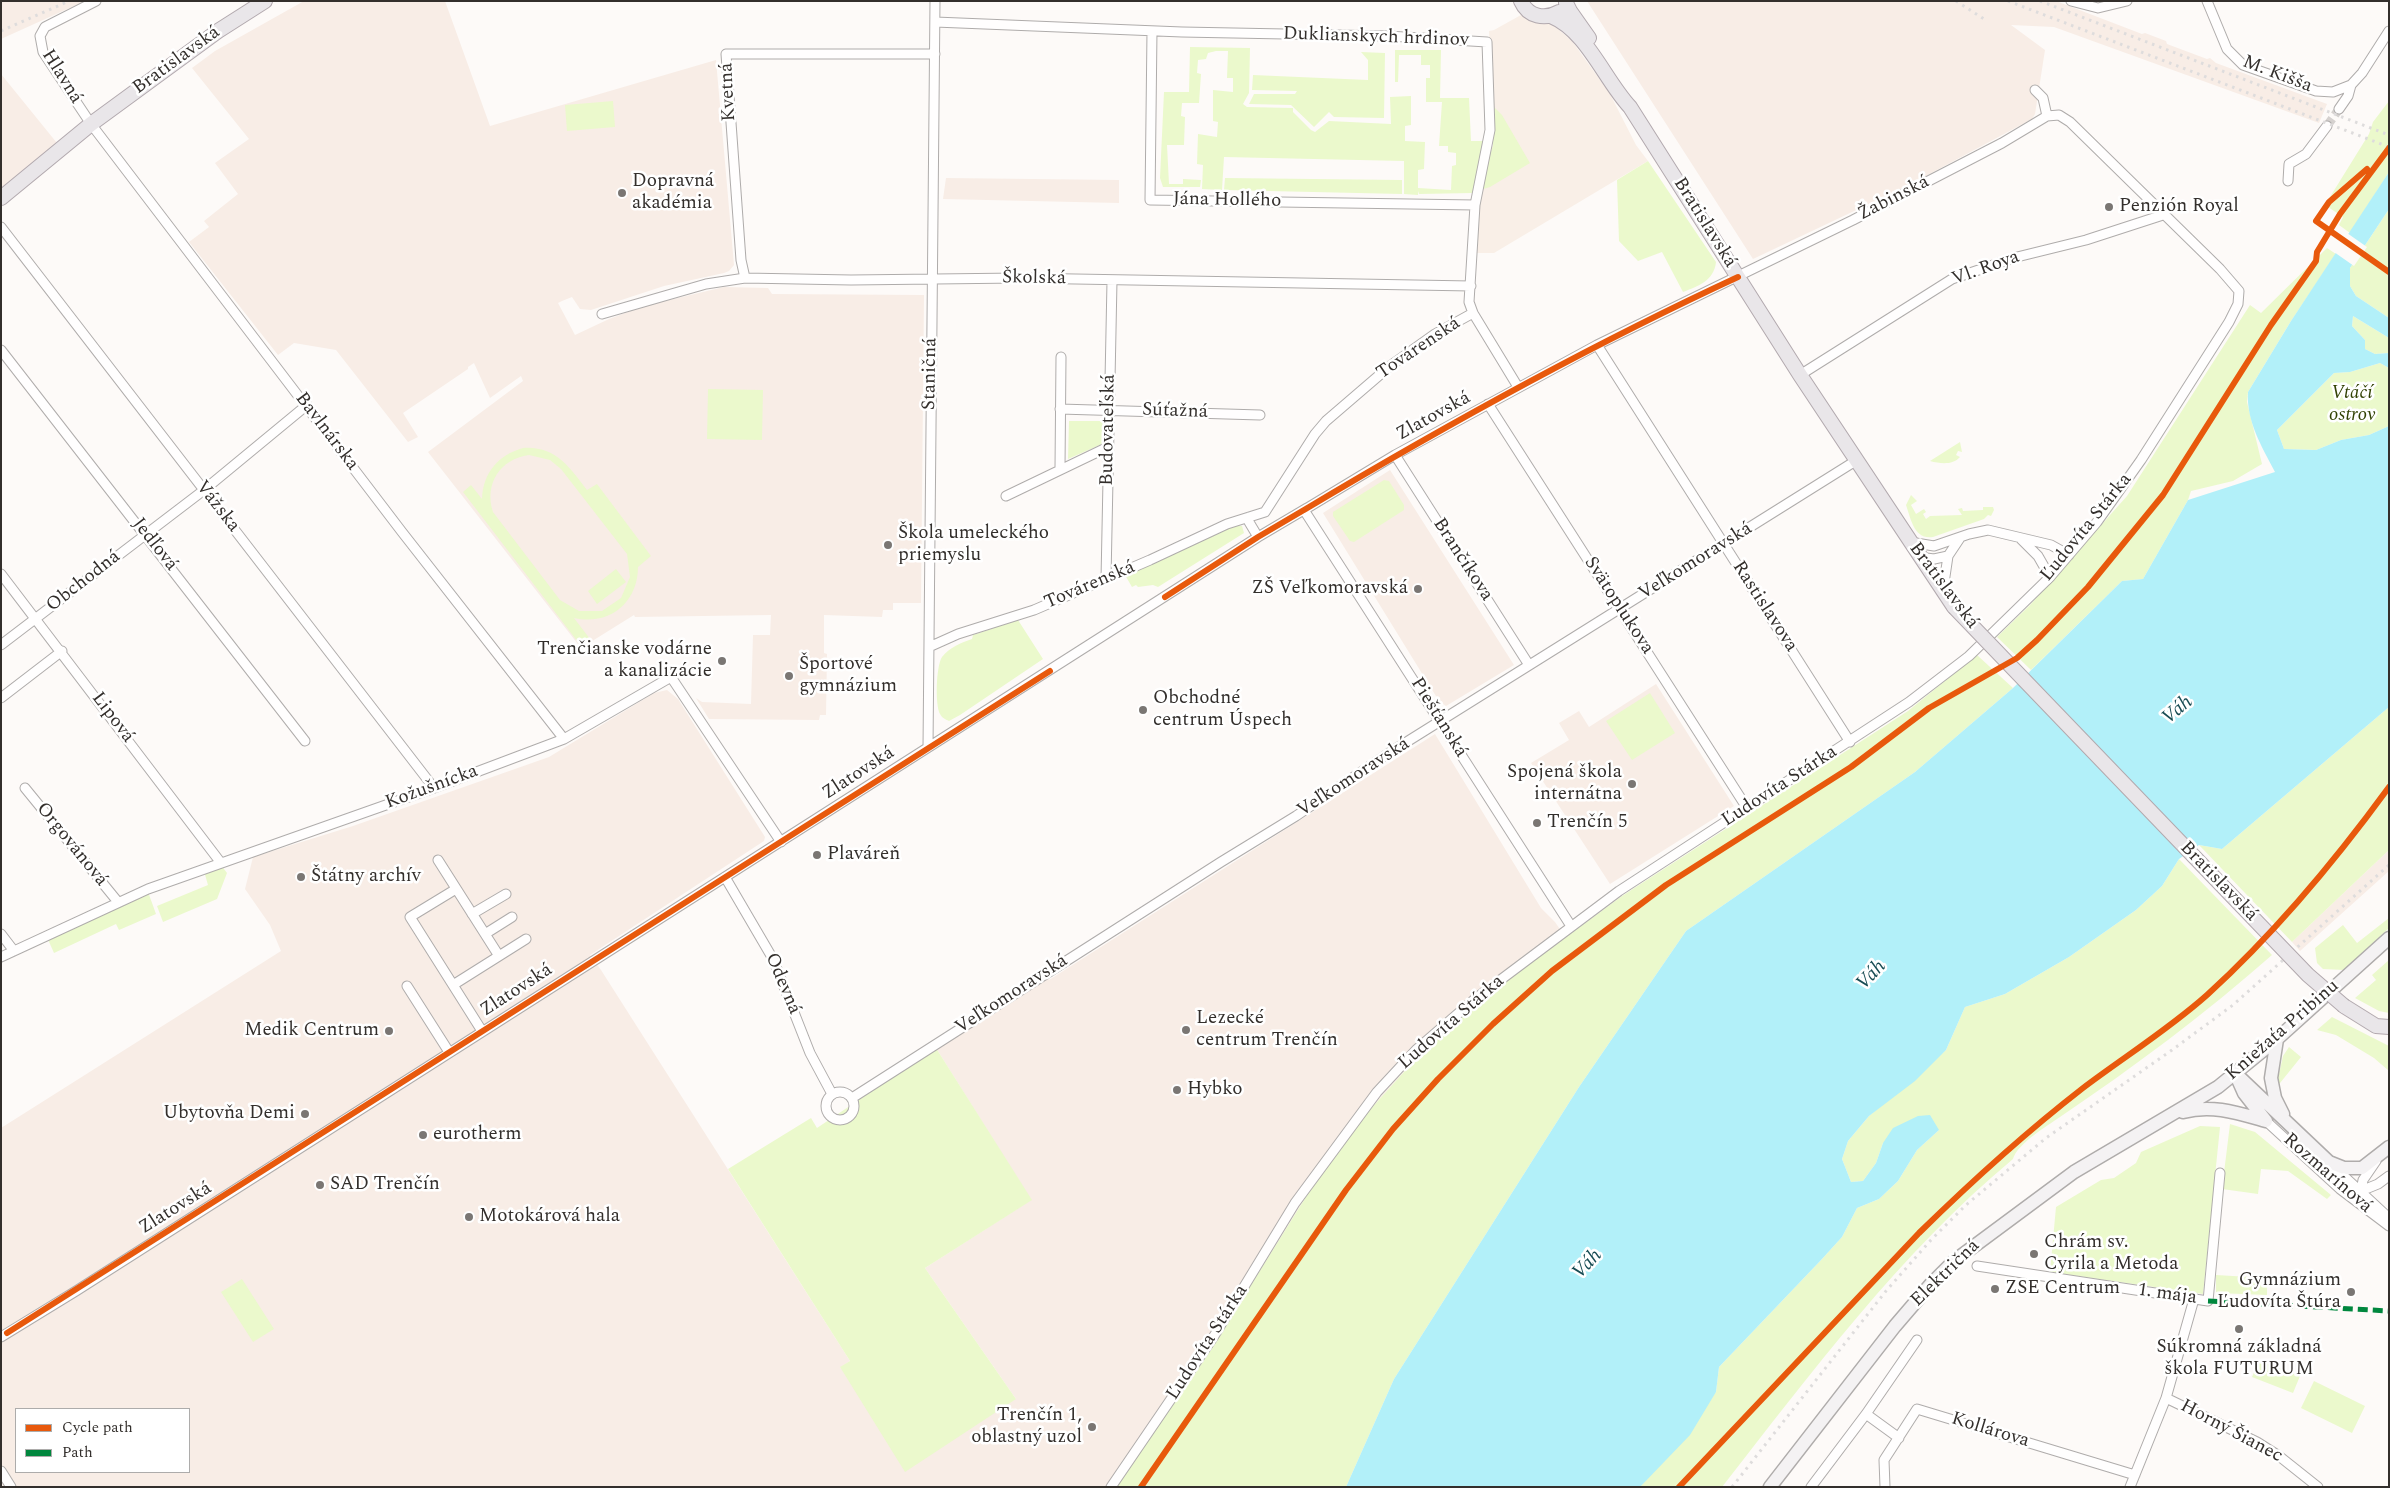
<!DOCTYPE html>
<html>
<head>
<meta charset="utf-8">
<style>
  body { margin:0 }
  #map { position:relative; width:2390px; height:1488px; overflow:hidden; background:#fdfaf8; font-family:Spectral,serif }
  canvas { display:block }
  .frame { position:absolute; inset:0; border:2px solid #332f2c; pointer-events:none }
  .legend { position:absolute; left:15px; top:1408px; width:175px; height:65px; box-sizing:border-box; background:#fff; border:1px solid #adacab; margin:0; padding:6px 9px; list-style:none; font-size:15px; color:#332f2c }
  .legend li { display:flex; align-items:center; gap:10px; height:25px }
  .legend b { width:25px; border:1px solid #adacab }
</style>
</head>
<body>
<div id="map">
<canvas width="2390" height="1488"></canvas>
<div class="frame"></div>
<ul class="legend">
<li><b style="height:6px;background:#e8590c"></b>Cycle path</li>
<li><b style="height:6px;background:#00873e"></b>Path</li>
</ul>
</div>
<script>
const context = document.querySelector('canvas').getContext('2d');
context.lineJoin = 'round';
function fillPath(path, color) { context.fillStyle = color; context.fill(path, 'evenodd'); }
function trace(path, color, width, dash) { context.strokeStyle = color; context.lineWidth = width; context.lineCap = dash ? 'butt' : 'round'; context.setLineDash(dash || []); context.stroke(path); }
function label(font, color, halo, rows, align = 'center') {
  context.font = font + ' Spectral,serif'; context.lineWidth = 5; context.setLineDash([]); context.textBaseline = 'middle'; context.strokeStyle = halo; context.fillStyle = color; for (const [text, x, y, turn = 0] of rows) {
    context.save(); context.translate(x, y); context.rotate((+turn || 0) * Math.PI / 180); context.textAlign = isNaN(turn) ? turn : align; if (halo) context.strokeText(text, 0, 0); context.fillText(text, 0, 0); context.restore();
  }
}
const commercial = new Path2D(`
  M1521,15L1551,23L1572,41L1610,94L1636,145L1648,161L1494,253H1477V212L1480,190L1493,145L1489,31L1494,30Z`);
const built = new Path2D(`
  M1,1H85L1,39Z
  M304,1H445L490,126L716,60L734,265L729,271L724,273L664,286L591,310L580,309L572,297L562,301L558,303L575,335L609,319L644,306L724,287L768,288L772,294L924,295L921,603H893V610H883L882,617L824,615V653L827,654L826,715H820L819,720L709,719L696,698L702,702L751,704L753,635H770L771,615L635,617L634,615L581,648L428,452L523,381L521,376L490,398L474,363L468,367V369L403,413L418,437L408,442L336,350L294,343L278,355L189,242L209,227L204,221L238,194L215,163L249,139L192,68L215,51Z
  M1587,1H2056L2142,34L2145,33L2166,41L2167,44L2207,59L2210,58L2216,63L2327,104L2319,123L2054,27L2011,25L2045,50L2035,114L2032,119L1909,185L1753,259Z
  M1,74L61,148L1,198Z
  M946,178L1119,180V203L943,199Z
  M1390,470L1514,665L1446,706L1439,701L1323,513Z
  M1656,684L1734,806L1610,884L1531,763L1569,740L1559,723L1579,711L1589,727Z
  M667,690L678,699L765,837L764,841L590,955L601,970L850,1361L840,1368L1016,1399L925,1268L1031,1200L936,1048L1048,978L1049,980L1435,734L1541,908L1555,922L1566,938L1482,1000L1421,1053L1350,1132L1309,1192L1206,1357L1116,1487H1V1128L281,951L270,925L245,889L253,857L353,826L549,757L654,693ZM16,1409H189V1472H16Z
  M2389,850V871L2300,951L2292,942Z`);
const green = new Path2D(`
  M1190,47L1250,48L1249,93L1243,104L1247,107L1293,108V112L1311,130L1315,132L1329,121L1391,124L1390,97L1411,96V125L1405,126V141L1425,142L1424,169L1418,170V188L1451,190L1452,166L1456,165V153L1448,152V146H1439L1442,102H1426V78H1430V65H1421V55H1399L1398,82H1395V50H1441L1440,98H1469L1471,141H1484L1473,193L1419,194L1418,191V195L1404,194V161L1224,157L1222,190L1202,189L1203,165L1197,164L1198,134L1217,137L1218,122L1213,121V90L1233,92V78H1227L1228,51H1216L1208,53L1206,59L1198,60L1197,73L1201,74L1199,103H1182L1181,116L1185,117L1184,145H1167L1169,184H1183V179L1201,180L1200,187H1163L1160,178L1164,92H1189Z
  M1361,52L1385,53L1384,118L1334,117L1329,112L1314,127L1291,105L1249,104L1254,94H1295L1297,91L1252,90L1253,75L1368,80V60Z
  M613,101L615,127L567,131L565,105Z
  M2389,101V172L2350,233L2339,225L2343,217L2325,205L2369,134L2373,122Z
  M1493,106L1502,115L1530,163L1490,187L1480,190L1493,145Z
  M1648,161L1716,262C1714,281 1698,286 1683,292L1662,252L1638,261L1619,241L1617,180Z
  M1225,178L1402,180V194L1224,190Z
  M2389,209V318L2356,296L2350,286V268Z
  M2327,248L2336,254L2291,321L2248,392L2247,402L2262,464L2233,481L2191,491L2188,500L2143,579L2122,581L2031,670L1997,637L2030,605L2127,496L2250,305L2261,313Z
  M2353,316L2389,338V353L2375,354L2365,349V340L2352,326Z
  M2380,363L2389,368V426L2369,435L2341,440L2316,450L2284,449L2277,430L2334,373L2350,372Z
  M708,389L763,390L762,440L707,439Z
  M1069,421H1103L1102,444L1068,459Z
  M1960,442L1962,452L1958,451L1956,455L1960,457C1953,465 1941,464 1930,461Z
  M523,448C556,446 569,467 587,490L597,484L651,556L638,567C638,603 609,626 574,618L590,639L581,646L463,492L471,485L482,499C483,473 498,455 523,448ZM529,455L550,460L561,469L627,554L630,577L621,598L602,611H579L560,600L493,512C484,484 500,459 529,455Z
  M1384,480L1389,481L1404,505V510L1354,542L1350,541L1333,516V512Z
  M1911,495L1917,501L1911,505L1916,514L1924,509L1926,512L1923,514L1926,519L1930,516L1962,515L1958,509L1962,508L1963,511L1983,510V507H1993L1994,510L1991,516L1988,515L1984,519L1933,537C1914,540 1911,519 1906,505Z
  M1234,526H1242L1244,533L1158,587L1153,585L1138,587L1136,585L1132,587L1125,575Z
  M616,569L626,582L597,604L588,591Z
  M1018,620L1043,659L960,715L949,721C945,719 942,718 940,714C935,705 936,666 942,657C950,647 961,643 972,639L973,635Z
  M1977,655L2013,688L1915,772L1686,931L1579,1087L1394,1379L1346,1487H1116L1206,1357L1309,1192L1350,1132L1421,1053L1482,999L1622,896L1908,711Z
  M1650,693L1675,733L1632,760L1606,721Z
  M2389,707V850L2292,942L2199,845L2222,849Z
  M2179,859L2272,955C2205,1014 2134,1067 2060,1117C2047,1126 2017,1144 2013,1159C1900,1253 1812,1372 1722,1487H1640L1716,1392L1719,1367L1822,1259L1842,1237L1857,1208L1879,1199L1898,1181L1917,1150L1939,1130L1883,1143L1876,1163L1863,1181L1851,1182L1842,1159L1848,1141L1869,1116L1946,1050L1965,1007L2005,994L2069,957L2136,910L2162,886Z
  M221,865L227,873L217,899L163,922L157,906L208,885L204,871Z
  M147,889L156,914L119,930L116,924L54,953L46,935Z
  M2389,918V928L2344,970L2323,969L2317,963L2315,948L2343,925L2357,943Z
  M2389,960V1013L2379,1011L2355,998L2376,980L2372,975Z
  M2332,1017L2389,1046V1071L2374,1058L2336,1035L2317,1030Z
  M2289,1047L2301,1057L2276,1088L2275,1074H2279L2283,1056Z
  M936,1048L1032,1200L925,1268L1016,1399L905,1472L840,1367L850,1361L728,1169L811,1118L817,1128Z
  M2230,1124L2255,1132L2331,1195L2327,1199L2288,1171L2261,1169L2258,1194L2222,1189Z
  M2200,1126L2220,1127L2203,1294L2050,1272L2056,1207L2101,1180L2114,1178L2136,1163L2141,1152Z
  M2216,1275L2267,1278V1295L2216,1293Z
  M242,1279L274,1329L253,1342L221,1292Z
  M2259,1360L2300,1376L2293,1393L2252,1377Z
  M2314,1381L2365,1406L2352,1433L2301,1408Z`);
const water = new Path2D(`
  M2389,172V209L2350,268V286L2356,296L2389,318V338L2353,316L2352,326L2365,340V349L2375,354L2389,353V368L2380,363L2350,372L2334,373L2277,430L2284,449L2316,450L2341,440L2369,435L2389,426V707L2222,849L2199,845L2179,859L2162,886L2136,910L2069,957L2005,994L1965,1007L1946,1050L1915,1081L1869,1116L1848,1141L1842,1159L1851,1182L1863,1181L1876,1163L1883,1143L1893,1128L1918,1116L1930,1115L1939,1130L1917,1150L1898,1181L1879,1199L1857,1208L1842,1237L1822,1259L1719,1367L1716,1392L1690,1435L1640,1487H1346L1394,1379L1579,1087L1686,931L1915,772L2013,688L2122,581L2143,579L2188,500L2275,472C2262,447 2246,421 2248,392L2291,321Z`);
const pier = new Path2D(`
  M2347,233L2367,247L2354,266L2334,252Z`);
const streetTunnel = new Path2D(`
  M2327,126L2339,109`);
const street = new Path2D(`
  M96,1L45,27L40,36L43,52L91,124L402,532L564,739
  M2071,1L2098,8L2127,1
  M2207,1L2227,49L2243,65L2316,91L2333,92L2351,85
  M935,22L1182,32L1388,36L1487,42L1490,130L1475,205L1469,302L1473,313L1518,387
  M1152,31L1150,200L1475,205
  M2035,90L2043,98L2047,116
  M2339,109L2348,96L2351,85L2362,73L2389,31
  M2288,181L2289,164L2306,154L2327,126
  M1,227L434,788
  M745,278L741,260L726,54H935
  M602,314L706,284L745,278L851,280L1019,278L1471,286
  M1597,345L1850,742
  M1,350L305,741
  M1800,375L1952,279L2017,257L2086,240L2163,215
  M1488,404L1747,808
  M1060,409L1260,415
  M1395,455L1529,665
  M1060,468L1061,357
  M1006,496L1108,447
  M1304,510L1571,926
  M1249,517V522L1258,537
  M2021,539L2038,556L2050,577
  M1910,542L1934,546L1969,534L1988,530L2051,545L2069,555
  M1919,557L1934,559L1948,556
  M1,574L221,863
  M1106,579L1112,281
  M1943,590L1948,556L1960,538
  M1,645L204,490L307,405
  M929,647L958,634L1034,610L1150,560L1227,524L1265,512L1315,434L1326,421L1390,366L1435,334L1473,313
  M1,698L62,651
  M928,747L935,1
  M25,788L118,902
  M438,860L499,956
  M725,877L773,959L810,1053L832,1094
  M456,889L410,917L482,1031
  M472,914L506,894
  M1,934L14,951
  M485,934L512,917
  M1,957L148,889L434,788L564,739L671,677L781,842
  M453,985L526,939
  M407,986L449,1052
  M826 1106a14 14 0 1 1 28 0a14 14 0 1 1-28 0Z
  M852,1098L1221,862L1296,816L1389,753L1857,460
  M2266,1121L2340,1189L2389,1226
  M2333,1166L2389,1218
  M2356,1193L2378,1184L2389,1176
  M2360,1196L2363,1180L2376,1161
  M1977,1266L2208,1301L2220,1173
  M1,1337L76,1291L1258,537L1307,508
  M2166,1398L2257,1442L2279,1456L2318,1487
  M1866,1414L1899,1438
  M1,1471L11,1487
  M1111,1487L1214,1336L1295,1203L1377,1092L1416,1050L1475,999L1619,891L1909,702L1969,656L2050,577L2097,522L2141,460L2229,322L2238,304L2239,291L2220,269L2070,122L2059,115L2047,116L2002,143L1853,220L1597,345L1395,455L1304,510
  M1811,1487L1866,1414L1917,1340
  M1885,1487L1884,1460L1917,1409L2135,1475
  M2130,1487L2166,1398L2194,1299`);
const secondary = new Path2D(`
  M2277,1039L2271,1078L2275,1098L2283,1114
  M2235,1073L2329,1162L2344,1168H2362L2389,1147
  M2236,1075L2244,1093L2266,1121
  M2183,1112C2212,1104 2238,1113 2266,1121
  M1770,1487L1895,1326L1931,1284L1954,1261L2074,1172L2218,1087L2277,1039L2389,938`);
const primary = new Path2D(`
  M1521,1C1528,17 1545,20 1559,12
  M1566,3L1570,11L1589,38
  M1551,16C1587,31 1604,79 1630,107L1800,375L1954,607
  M1,198L91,124L218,31L265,1
  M2344,1006L2376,1026L2389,1027`);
const rail = new Path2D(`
  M1956,1L1984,19
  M2008,1L2389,147
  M2040,1L2389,135
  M1,31L69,1
  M1732,1487L1886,1291L1931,1240L1966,1205L2046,1138L2172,1050L2233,1005L2389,865`);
const primaryBridge = new Path2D(`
  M1954,607L2308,975L2344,1006`);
const quiet = new Path2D(`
  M2208,1301L2389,1311`);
const cycleway = new Path2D(`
  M2367,169L2329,202L2316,221L2389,272
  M1304,510C1446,425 1589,346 1738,277
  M1165,597L1258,537L1309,507
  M7,1333L1050,671
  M1141,1487L1346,1190L1393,1129L1438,1079L1493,1024L1552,971L1666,885L1851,767L1929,708L2017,658L2037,640L2088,587L2163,495L2271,325L2316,261L2317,252L2340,214L2389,148
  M1679,1487L1919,1233C1971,1182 2025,1133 2083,1088C2124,1057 2169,1029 2207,995C2275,933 2335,861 2389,787`);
const markers = [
  [622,193,5,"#7a7673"],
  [2109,207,5,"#7a7673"],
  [888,545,5,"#7a7673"],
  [1418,589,5,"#7a7673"],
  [722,661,5,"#7a7673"],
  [789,676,5,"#7a7673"],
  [1143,710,5,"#7a7673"],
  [1632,784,5,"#7a7673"],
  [1537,823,5,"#7a7673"],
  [817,855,5,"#7a7673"],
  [301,877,5,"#7a7673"],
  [1186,1030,5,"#7a7673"],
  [389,1031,5,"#7a7673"],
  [1177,1090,5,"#7a7673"],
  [305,1114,5,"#7a7673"],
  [423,1135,5,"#7a7673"],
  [320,1185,5,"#7a7673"],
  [469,1217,5,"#7a7673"],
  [2034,1254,5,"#7a7673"],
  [1995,1289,5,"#7a7673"],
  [2351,1292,5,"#7a7673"],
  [2239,1329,5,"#7a7673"],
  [1092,1427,5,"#7a7673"]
];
const streetNames = [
  ["Duklianskych hrdinov",1376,38,2],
  ["Bratislavská",177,61,-36],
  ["M. Kišša",2277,75,21],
  ["Hlavná",61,77,58],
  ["Kvetná",729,92,-93],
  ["Žabinská",1894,199,-27],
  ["Jána Hollého",1227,201,1],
  ["Bratislavská",1704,223,58],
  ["Vl. Roya",1986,269,-20],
  ["Školská",1034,279,1],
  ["Továrenská",1419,349,-34],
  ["Staničná",931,374,-89],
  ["Súťažná",1175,412,2],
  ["Zlatovská",1434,417,-29],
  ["Budovateľská",1109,430,-89],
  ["Bavlnárska",326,432,53],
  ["Vážska",217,507,52],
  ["Ľudovíta Stárka",2087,528,-51],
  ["Jedľová",154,545,52],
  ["Brančíkova",1462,560,57],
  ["Veľkomoravská",1696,562,-32],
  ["Obchodná",84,582,-38],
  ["Továrenská",1090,586,-23],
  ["Bratislavská",1943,586,53],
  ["Svätoplukova",1618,606,57],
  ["Rastislavova",1764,607,57],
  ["Lipová",112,718,53],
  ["Piešťanská",1438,718,58],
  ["Zlatovská",859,774,-33],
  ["Veľkomoravská",1354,778,-33],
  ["Ľudovíta Stárka",1780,787,-33],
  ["Kožušnícka",432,788,-20],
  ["Orgovánová",71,845,51],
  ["Bratislavská",2218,882,46],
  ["Odevná",782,984,67],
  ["Zlatovská",517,991,-33],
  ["Veľkomoravská",1012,995,-33],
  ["Ľudovíta Stárka",1452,1023,-41],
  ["Kniežaťa Pribinu",2283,1031,-41],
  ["Rozmarínová",2327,1174,41],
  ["Zlatovská",176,1209,-32],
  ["Električná",1946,1274,-44],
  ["1. mája",2167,1295,8],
  ["Ľudovíta Stárka",1208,1343,-57],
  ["Kollárova",1990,1431,17],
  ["Horný Šianec",2231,1432,28]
];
const poiNames = [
  ["Dopravná",632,182],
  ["akadémia",632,204],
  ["Penzión Royal",2119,207],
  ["Škola umeleckého",898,534],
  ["priemyslu",898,556],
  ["ZŠ Veľkomoravská",1408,589,"right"],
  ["Trenčianske vodárne",712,650,"right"],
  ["a kanalizácie",712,672,"right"],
  ["Športové",799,665],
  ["gymnázium",799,687],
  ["Obchodné",1153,699],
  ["centrum Úspech",1153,721],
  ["Spojená škola",1622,773,"right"],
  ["internátna",1622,795,"right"],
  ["Trenčín 5",1547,823],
  ["Plaváreň",827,855],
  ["Štátny archív",311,877],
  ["Lezecké",1196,1019],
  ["centrum Trenčín",1196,1041],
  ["Medik Centrum",379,1031,"right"],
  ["Hybko",1187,1090],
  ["Ubytovňa Demi",295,1114,"right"],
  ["eurotherm",433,1135],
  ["SAD Trenčín",330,1185],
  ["Motokárová hala",479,1217],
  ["Chrám sv.",2044,1243],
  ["Cyrila a Metoda",2044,1265],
  ["Gymnázium",2341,1281,"right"],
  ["Ľudovíta Štúra",2341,1303,"right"],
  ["ZSE Centrum",2005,1289],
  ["Súkromná základná",2239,1348,"center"],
  ["škola FUTURUM",2239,1370,"center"],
  ["Trenčín 1,",1082,1416,"right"],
  ["oblastný uzol",1082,1438,"right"]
];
const parkNames = [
  ["Vtáčí",2352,394],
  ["ostrov",2352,416]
];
const waterNames = [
  ["Váh",2178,711,-40],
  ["Váh",1872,976,-46],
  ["Váh",1588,1265,-46]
];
fillPath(commercial, '#f9efe7');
fillPath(built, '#f8ede6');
fillPath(green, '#ebf9cc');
fillPath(water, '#b2f0f9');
fillPath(pier, '#fdfaf8');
trace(streetTunnel, '#d5d1cf', 9, [9, 4.5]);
trace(street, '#afacab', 11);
trace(secondary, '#afacab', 15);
trace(primary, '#b2a9ae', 16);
trace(street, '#fffefe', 9);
trace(secondary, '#f4f2f3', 12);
trace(primary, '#e9e6e9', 14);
trace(rail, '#dedcdc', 3, [2.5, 5]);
trace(primaryBridge, '#b2a9ae', 16, []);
trace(primaryBridge, '#e9e6e9', 14);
trace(quiet, '#00873e', 5, [10, 5]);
trace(cycleway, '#e8590c', 6);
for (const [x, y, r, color] of markers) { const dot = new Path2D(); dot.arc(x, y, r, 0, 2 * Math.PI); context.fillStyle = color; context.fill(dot); trace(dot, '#fff', 2); }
label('19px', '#332f2c', '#fff', streetNames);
label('19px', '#332f2c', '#fff', poiNames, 'left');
label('italic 19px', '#324204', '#fff', parkNames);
label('italic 20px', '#174c54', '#fff', waterNames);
</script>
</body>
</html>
